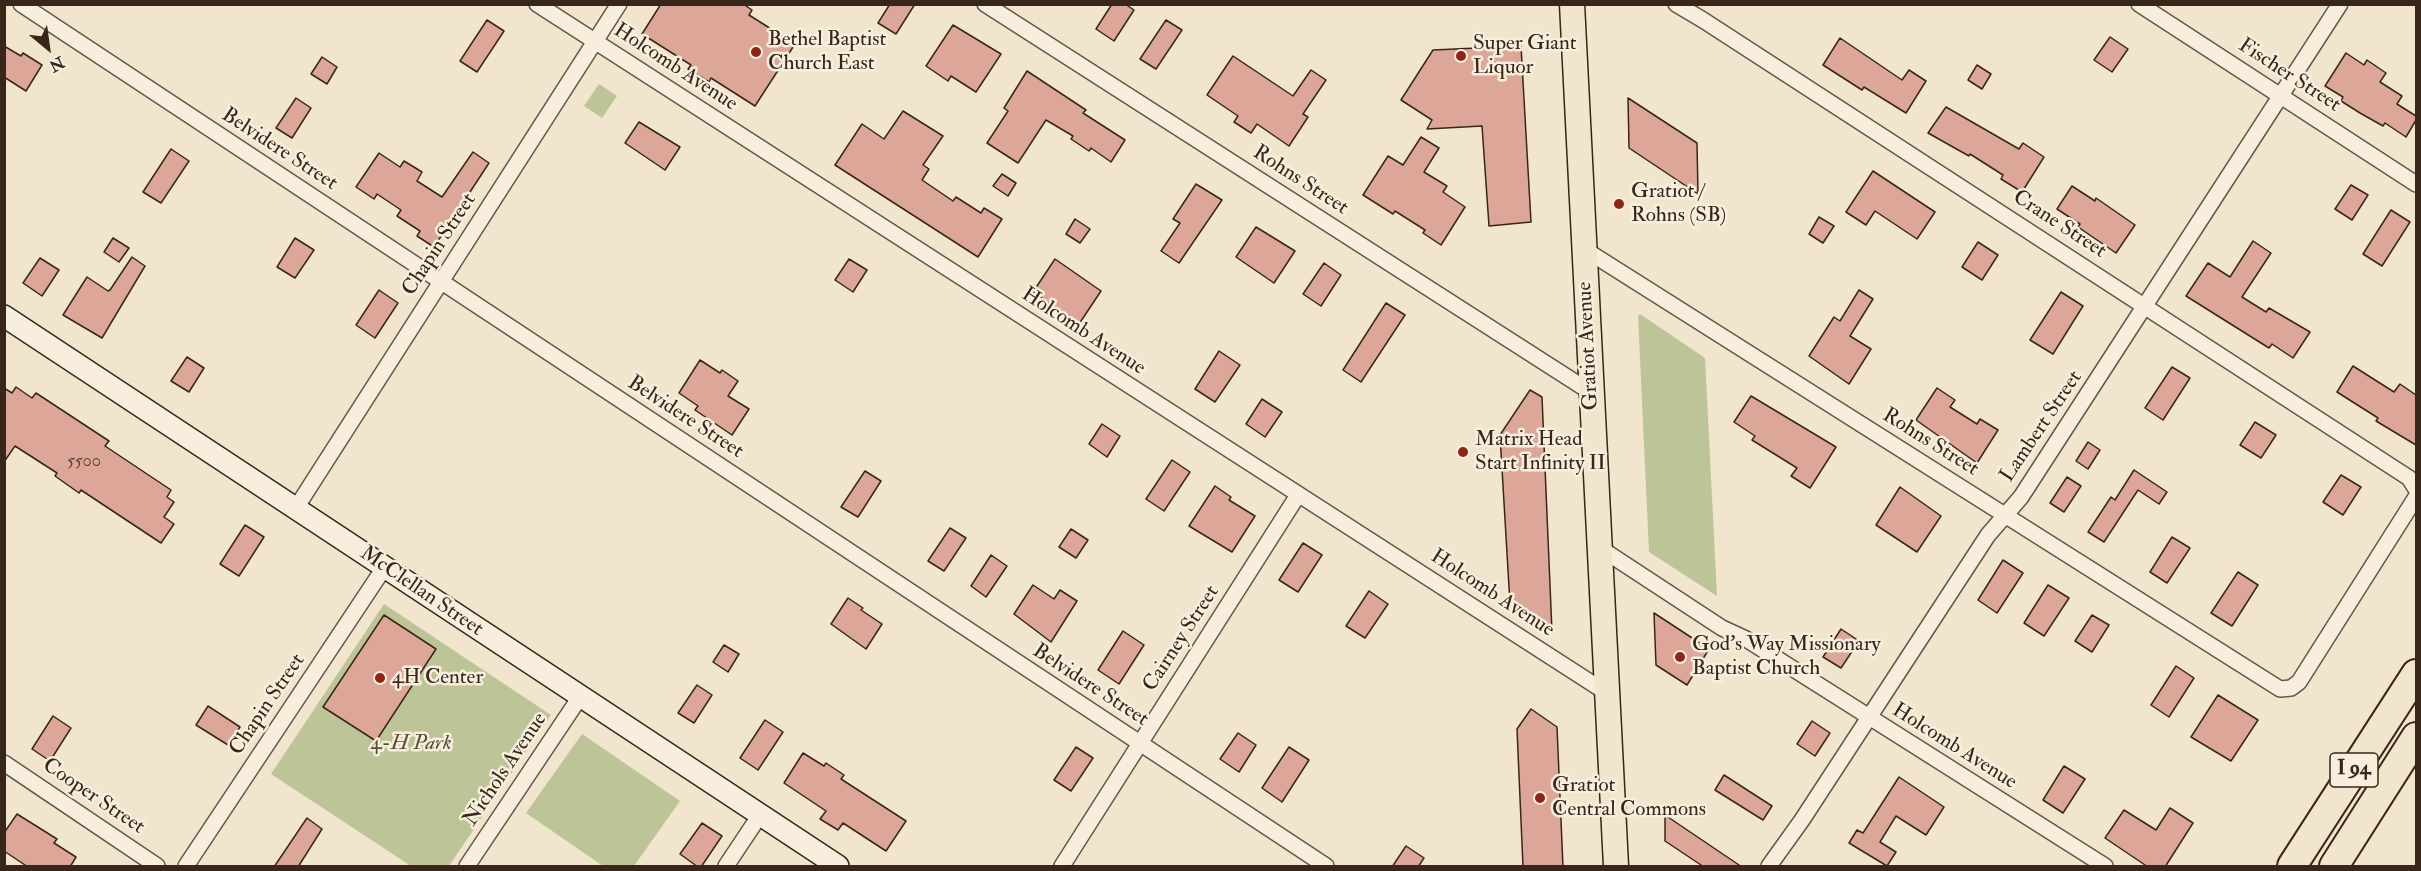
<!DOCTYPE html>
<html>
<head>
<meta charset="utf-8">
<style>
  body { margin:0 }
  #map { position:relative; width:2421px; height:871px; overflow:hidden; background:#f2e5cd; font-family:"IM FELL Double Pica",serif }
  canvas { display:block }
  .frame { position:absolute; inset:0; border:6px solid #372619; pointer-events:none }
  .north { position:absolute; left:18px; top:18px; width:60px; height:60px; -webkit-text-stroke:4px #f7eede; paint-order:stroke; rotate:151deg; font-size:16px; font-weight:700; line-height:24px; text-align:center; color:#372619 }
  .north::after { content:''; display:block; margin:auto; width:21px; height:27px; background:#372619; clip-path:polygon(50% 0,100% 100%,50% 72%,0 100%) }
</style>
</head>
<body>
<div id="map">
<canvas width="2421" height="871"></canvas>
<div class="frame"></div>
<div class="north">N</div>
</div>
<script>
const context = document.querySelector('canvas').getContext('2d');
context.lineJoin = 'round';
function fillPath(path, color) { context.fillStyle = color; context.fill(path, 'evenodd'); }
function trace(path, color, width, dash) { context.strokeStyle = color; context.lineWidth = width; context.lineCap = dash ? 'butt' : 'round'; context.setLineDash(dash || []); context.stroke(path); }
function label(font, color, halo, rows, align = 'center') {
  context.font = font + ' "IM FELL Double Pica",serif'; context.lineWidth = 5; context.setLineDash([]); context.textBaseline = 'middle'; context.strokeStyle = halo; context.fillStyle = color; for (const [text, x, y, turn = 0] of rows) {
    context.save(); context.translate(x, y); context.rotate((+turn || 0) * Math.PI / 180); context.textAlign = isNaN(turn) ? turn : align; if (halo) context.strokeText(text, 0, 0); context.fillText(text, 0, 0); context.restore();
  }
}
const green = new Path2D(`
  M599,84L617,96L602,118L584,106Z
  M1640,314L1705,358L1717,596L1649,552L1638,316Z
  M384,604L551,715L449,866H411L271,774Z
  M582,734L680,801L634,866H603L526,813Z`);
const building = new Path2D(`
  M661,4H743L752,10L749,15L795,44L755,106L711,78L709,82L688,69L691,65L642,34Z
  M890,4H915L896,34L878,23Z
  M1112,4H1125L1134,10L1114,41L1096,29Z
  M487,20L504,31L477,72L460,61Z
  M1166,20L1182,30L1156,69L1140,59Z
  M953,25L1001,54L976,92L951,76L948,81L926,66Z
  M2110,37L2128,49L2112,72L2094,60Z
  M1840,38L1902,80L1909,70L1926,81L1906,113L1864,87L1862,90L1823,65Z
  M4,46L21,56L23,53L42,65L26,91L4,77Z
  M1521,46L1531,222L1489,226L1482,126L1427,129L1432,120L1401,100L1433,50Z
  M2346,53L2364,65L2367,60L2386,73L2380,82L2402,96L2397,104L2416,116V120L2406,137L2385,123L2383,126L2360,113L2341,101L2343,97L2325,86Z
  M1233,56L1293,96L1311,70L1326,80L1303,114L1308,117L1289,146L1257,124L1251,133L1234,122L1238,116L1207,95Z
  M322,57L337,67L327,84L311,74Z
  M1977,65L1991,74L1982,89L1968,80Z
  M1027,71L1086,110L1083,113L1125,140L1111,162L1091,148L1089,151L1071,139L1073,136L1046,120L1018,163L987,143L1008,111L1004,108Z
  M296,98L311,108L292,138L276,128Z
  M1628,98L1697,143L1698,194L1629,148Z
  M1946,107L2019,149L2023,143L2044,157L2022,192L2001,179L2003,175L1970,154L1969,156L1928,133Z
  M903,111L943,136L923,165L929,169L922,180L953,201L956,197L981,213L984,208L1002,219L978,257L835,165L862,124L884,139Z
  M639,122L680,147L665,170L625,143Z
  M1421,137L1439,148L1424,172L1447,186L1443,192L1465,207L1441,245L1423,233L1425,230L1395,211L1393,214L1363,195L1388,156L1403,165Z
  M171,149L189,161L161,203L143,192Z
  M473,152L489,163L434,247L417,236L420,231L397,216L401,210L377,194L374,199L356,187L379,153L400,167L404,161L422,172L417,181L442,197Z
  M1873,171L1935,212L1917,239L1875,211L1866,225L1846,212Z
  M1002,174L1016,183L1008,196L993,186Z
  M1196,184L1222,200L1179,263L1161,251L1180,223L1173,219Z
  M2351,185L2368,195L2352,220L2335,209Z
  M2072,186L2095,201L2096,198L2135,225L2116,253L2078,227L2080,224L2057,209Z
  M2391,210L2410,222L2382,266L2363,254Z
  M1819,217L1834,226L1823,243L1809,234Z
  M1075,219L1090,229L1080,243L1066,234Z
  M1256,227L1295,251L1274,283L1236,257Z
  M113,238L129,248L119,262L104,252Z
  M295,238L314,250L295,278L277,267Z
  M2253,241L2271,253L2242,297L2266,312L2269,308L2310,332L2293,358L2272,344L2269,348L2186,296L2208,263L2230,277Z
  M1978,242L1998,255L1982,280L1962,267Z
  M132,257L145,266L102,338L63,315L87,277L108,291L110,290Z
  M40,258L59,270L42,296L23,283Z
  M849,259L867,270L853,292L835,280Z
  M1055,259L1101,291L1079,324L1033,292Z
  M1324,263L1341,275L1321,306L1303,294Z
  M379,290L398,303L375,338L356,325Z
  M1859,290L1873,299L1850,336L1871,349L1849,384L1809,356L1834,317L1840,321Z
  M2061,292L2083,306L2053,354L2030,340Z
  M1386,303L1405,315L1361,382L1343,370Z
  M1219,351L1240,365L1215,402L1195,389Z
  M187,357L204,368L189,392L171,381Z
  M700,360L720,373L722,370L738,381L728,396L749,409L732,435L695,410L698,406L679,393Z
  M2353,366L2394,392L2400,384L2416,395V445L2376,421L2378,418L2337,392Z
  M2172,367L2190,378L2163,420L2145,408Z
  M16,387L32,398L36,393L109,441L105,446L171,490L167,497L174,502L164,517L174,524L161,543L81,490L79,493L55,476L57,473L15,446L4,462V388L12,393Z
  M1937,388L1955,400L1950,407L1977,424L1980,419L1998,430L1977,463L1916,420Z
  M1530,390L1542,397L1552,632L1510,604L1500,435Z
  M1751,396L1836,447L1810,488L1791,476L1797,468L1752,440L1755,436L1734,422Z
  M1262,399L1282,412L1265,437L1246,424Z
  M2255,422L2276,435L2261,458L2240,445Z
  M1102,424L1120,436L1107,457L1089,444Z
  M2088,442L2100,450L2088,469L2076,461Z
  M1172,460L1190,472L1164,511L1146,499Z
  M2134,470L2167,492L2159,504L2138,490L2104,542L2088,532L2111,497L2115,500Z
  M865,471L881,481L858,517L841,507Z
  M2341,475L2361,487L2343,515L2323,502Z
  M2067,477L2081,486L2064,512L2050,503Z
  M1215,486L1231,497L1229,500L1255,516L1232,552L1189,526Z
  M1900,487L1941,516L1917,552L1876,525Z
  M245,525L264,537L239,576L220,564Z
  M950,528L966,538L944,571L928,561Z
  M1071,529L1088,540L1076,558L1059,547Z
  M2172,537L2190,548L2167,583L2150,572Z
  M1303,543L1322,555L1298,592L1279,580Z
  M991,555L1007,566L986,597L971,586Z
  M2003,560L2023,573L1997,613L1978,600Z
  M2238,572L2258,585L2232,626L2211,613Z
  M1033,585L1054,599L1060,590L1077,601L1051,642L1014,614Z
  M2048,585L2069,598L2044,636L2024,623Z
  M1369,591L1388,604L1365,638L1346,626Z
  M848,598L863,608L861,610L882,624L866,649L831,624Z
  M1654,613L1709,649L1687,685L1656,665Z
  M384,615L436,649L376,741L323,707Z
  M2092,615L2109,625L2092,652L2075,641Z
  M1841,629L1859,641L1841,668L1823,657Z
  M1123,631L1144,645L1119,684L1098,670Z
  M724,645L739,654L728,672L713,662Z
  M2176,666L2194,678L2169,717L2151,705Z
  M697,685L712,695L694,723L678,713Z
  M2218,695L2258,720L2231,761L2191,737Z
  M208,706L240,727L228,745L196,725Z
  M1531,709L1557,727L1563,867H1523L1517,729Z
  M53,716L71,728L50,761L32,749Z
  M765,720L783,732L758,770L740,758Z
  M1812,721L1830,733L1815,756L1797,744Z
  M1238,733L1256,745L1239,772L1220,759Z
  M1076,747L1093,758L1071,791L1054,780Z
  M1289,747L1309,760L1282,802L1262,788Z
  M803,753L824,766L826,763L844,775L841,779L906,821L886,851L843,823L838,830L820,819L826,811L784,783Z
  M2064,766L2085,779L2063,813L2043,800Z
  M1724,775L1772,806L1763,820L1715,790Z
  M1899,777L1944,807L1926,835L1896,816L1880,842L1896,852L1887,866L1849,843L1857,830L1863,833Z
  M2170,808L2193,823L2165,867H2148L2105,838L2124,810L2156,830Z
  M17,814L57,839L54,843L76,857L70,867H28L4,851V833Z
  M1665,815L1742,867H1704L1665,841Z
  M307,818L322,829L298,867H274Z
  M702,823L722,836L701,867H698L680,854Z
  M1406,846L1424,858L1418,867H1392Z`);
const street = new Path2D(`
  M21,4L1326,866
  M537,4L1607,693
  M985,4L1592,393
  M1676,4L1703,20L2409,478L2416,489
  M2139,4L2416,184
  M1584,249L2280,689L2291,688L2299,682L2416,497
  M296,508L619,4
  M1600,548L1722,628L1746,639L2105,866
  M4,763L157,866
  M186,866L384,568
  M467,866L580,697
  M726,866L760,815
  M1062,866L1298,495
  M1769,866L1802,820L1988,535L2021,497L2340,4`);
const secondary = new Path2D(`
  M4,316L838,866`);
const primary = new Path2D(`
  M1572,4L1616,866`);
const highway = new Path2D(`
  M2292,866L2416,674
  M2334,866L2416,737`);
const markers = [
  [756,52,6,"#8f2418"],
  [1461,56,6,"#8f2418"],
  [1619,204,6,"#8f2418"],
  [1463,452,6,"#8f2418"],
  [1680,657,6,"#8f2418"],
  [380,678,6,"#8f2418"],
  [1540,798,6,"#8f2418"]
];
const numberNames = [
  ["5500",84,462]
];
const shields = [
  [2354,770,48]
];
const shieldNames = [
  ["I 94",2354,770]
];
const poiNames = [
  ["Bethel Baptist",768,40],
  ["Church East",768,64],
  ["Super Giant",1473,44],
  ["Liquor",1473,68],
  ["Gratiot /",1631,192],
  ["Rohns (SB)",1631,216],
  ["Matrix Head",1475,440],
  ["Start Infinity II",1475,464],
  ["God's Way Missionary",1692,645],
  ["Baptist Church",1692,669],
  ["4H Center",392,678],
  ["Gratiot",1552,786],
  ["Central Commons",1552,810]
];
const streetNames = [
  ["Holcomb Avenue",675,68,33],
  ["Fischer Street",2289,76,33],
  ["Belvidere Street",279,150,33],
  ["Rohns Street",1300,181,33],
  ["Crane Street",2059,225,33],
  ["Chapin Street",440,245,-57],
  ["Holcomb Avenue",1083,332,33],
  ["Gratiot Avenue",1589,346,-93],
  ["Belvidere Street",685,418,33],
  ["Lambert Street",2042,427,-56],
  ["Rohns Street",1930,443,32],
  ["McClellan Street",421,592,34],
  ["Holcomb Avenue",1492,594,33],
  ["Cairney Street",1182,639,-57],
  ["Belvidere Street",1090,686,33],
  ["Chapin Street",268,705,-56],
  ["Holcomb Avenue",1954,747,32],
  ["Nichols Avenue",506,770,-56],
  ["Cooper Street",93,797,34]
];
const parkNames = [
  ["4-H Park",411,744]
];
fillPath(green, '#bdc497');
fillPath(building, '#dca699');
trace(building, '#372619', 1.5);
trace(street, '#665646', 18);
trace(secondary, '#372619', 24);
trace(primary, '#372619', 27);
trace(highway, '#372619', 32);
trace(street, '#f7eede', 15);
trace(secondary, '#f7eede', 21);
trace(primary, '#f2e5cd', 24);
trace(highway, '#f2e5cd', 28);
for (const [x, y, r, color] of markers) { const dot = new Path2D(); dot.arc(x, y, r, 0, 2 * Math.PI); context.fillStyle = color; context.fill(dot); trace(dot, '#f7eede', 2); }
label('18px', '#604639', null, numberNames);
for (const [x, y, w] of shields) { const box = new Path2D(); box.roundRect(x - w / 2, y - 17, w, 34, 4.5); context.fillStyle = '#f7eede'; context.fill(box); trace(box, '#372619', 1.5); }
label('bold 20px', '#372619', null, shieldNames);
label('21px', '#372619', '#f7eede', poiNames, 'left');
label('21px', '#372619', '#f7eede', streetNames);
label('italic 21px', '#584e38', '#f7eede', parkNames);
</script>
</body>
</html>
